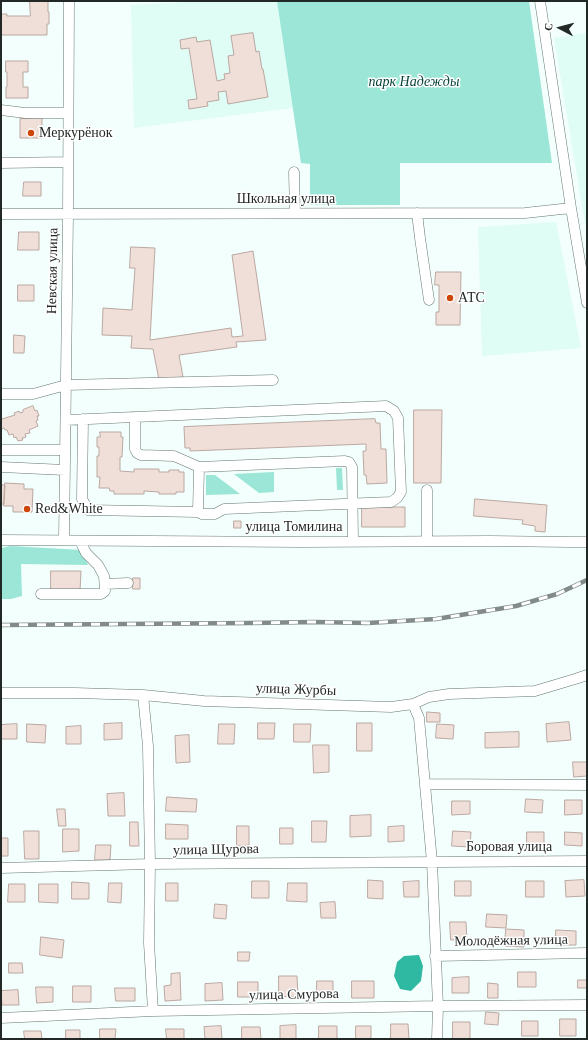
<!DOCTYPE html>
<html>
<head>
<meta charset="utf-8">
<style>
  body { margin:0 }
  #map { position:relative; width:588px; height:1040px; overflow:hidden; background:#f3fffc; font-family:Georgia,serif }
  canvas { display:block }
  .frame { position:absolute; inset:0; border:2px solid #212826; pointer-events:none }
  .north { position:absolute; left:540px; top:8px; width:40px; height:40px; -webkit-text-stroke:3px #fff; paint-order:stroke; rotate:276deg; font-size:11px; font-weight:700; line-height:16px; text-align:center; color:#212826 }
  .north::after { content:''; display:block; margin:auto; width:14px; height:18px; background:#212826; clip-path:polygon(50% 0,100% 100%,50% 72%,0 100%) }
</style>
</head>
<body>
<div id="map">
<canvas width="588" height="1040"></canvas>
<div class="frame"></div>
<div class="north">С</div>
</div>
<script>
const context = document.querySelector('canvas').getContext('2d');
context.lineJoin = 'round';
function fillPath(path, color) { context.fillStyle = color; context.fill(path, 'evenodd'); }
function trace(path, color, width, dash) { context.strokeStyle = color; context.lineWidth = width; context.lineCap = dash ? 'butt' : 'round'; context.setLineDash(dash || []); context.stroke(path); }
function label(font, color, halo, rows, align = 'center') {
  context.font = font + ' Georgia,serif'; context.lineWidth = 3; context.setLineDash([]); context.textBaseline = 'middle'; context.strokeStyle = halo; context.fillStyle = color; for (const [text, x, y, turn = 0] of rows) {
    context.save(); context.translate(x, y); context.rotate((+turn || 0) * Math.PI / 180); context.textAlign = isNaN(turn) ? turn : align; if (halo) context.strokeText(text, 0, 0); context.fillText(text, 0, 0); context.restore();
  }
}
const built = new Path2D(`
  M206,1H277L293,108L134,128L131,5Z
  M587,33V235L554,38Z
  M556,222L581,348L482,356L478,227Z`);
const green = new Path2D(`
  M277,1H529L552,163H400V205H310V164L301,163Z
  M336,468H342L343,490H337Z
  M274,472V492L259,493L234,474Z
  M206,475H215L240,494L206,495Z
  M10,546L82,550L88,565L21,564L22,596L11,599H1V548Z`);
const water = new Path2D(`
  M419,955L423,966L421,981L411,991L400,989L394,976L397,962L404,956Z`);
const building = new Path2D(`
  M30,1H48V12H49V24H47V35H1V14H7V16H30Z
  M253,33L256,52L259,51L262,69H263L268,97L228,104L226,91L218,92L219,100L207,102L208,106L189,109L188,100L197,99L189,48L181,49L180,40L196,37L197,42L210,40L217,81L225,79L224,74L230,73L228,56L234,55L231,36Z
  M6,61H28V72H23V87H28V98H6V87H7V72H6Z
  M42,118V138H20V119Z
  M24,182H41V196H23Z
  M19,232H39V250H18Z
  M131,247L155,248L150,340L231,328L232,337L243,336L232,255L253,251L266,340L236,342L237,347L179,355L183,377L159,380L153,349L131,348L132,336L102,335L103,308L132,310L135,268H130Z
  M436,272H461L460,325H436V312H439V285H435Z
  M18,285H34V301H18Z
  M14,335L25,336L24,353H14Z
  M33,406L35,411L37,410L39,416H37L38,420L36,421L38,426L29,430L30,433L25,434L26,437L22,438L23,440L18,441L16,437L14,438L13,434L9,435L7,430H5L4,428L1,429V418L2,419L15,415L14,413L19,411L20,413L23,412V410Z
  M414,410H442L441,483H414Z
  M375,419L376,423H380L381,449H386L387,483L367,484L366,475H364L363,451H366V444L190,451V448H185L184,427Z
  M100,432H121V437H123L122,457H120V471L134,472V469H159V472H169V470H179V472H184V492H176V494H159V492L144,491V494H114V491H110L109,488H99L100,477H97V456H99V447H97V437H100Z
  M5,483L24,484V489H33L32,512H13V506H4Z
  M1,485H5L4,504H1Z
  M475,499L547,505L545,532L535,531V526L522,524L523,520L474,516Z
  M362,507H405V527H362Z
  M234,521H241V528H234Z
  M51,571H81L80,591L51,590Z
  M133,578H140V589H133Z
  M427,712L440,713V722H427Z
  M569,722L571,740L547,742L546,724Z
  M122,723V739L104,740V724Z
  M258,723H275L274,739H258Z
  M357,723H372V751H357Z
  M17,724V739H1V725Z
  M27,724L46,725L45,743L27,742Z
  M219,724H235L234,744H218Z
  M294,724H311L310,742H294Z
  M437,724L454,725L453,739L436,738Z
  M81,726V744H66V727Z
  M519,732V747L485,748V733Z
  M189,735L190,762L176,763L175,736Z
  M313,745H329V772L314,773Z
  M573,762H587V776L574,777Z
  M124,793L125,816H108L107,794Z
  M167,797L197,799L196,812L166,811Z
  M526,799L543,800L542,813L525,812Z
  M565,800H582V814L565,815Z
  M452,801H470V814L452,815Z
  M57,809H65L66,826H59Z
  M371,815V836L350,837V816Z
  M312,821H327L326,842H312Z
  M130,822H138L139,846H130Z
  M166,824L188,825V839H166Z
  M237,826H249V845L237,846Z
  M404,826V841L388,842V827Z
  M280,828H293V844H280Z
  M63,829H79V851L63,852Z
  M24,831H39V859H25Z
  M453,831L471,832L470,847L452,846Z
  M527,832H544V845H527Z
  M565,832L582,833V846L565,845Z
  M1,838H8V856H1Z
  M96,845H111L110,860H95Z
  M368,880L383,881V899L368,898Z
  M584,880L585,896L566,897L565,881Z
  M252,881H269V898H252Z
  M419,881V897H404L403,882Z
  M455,881H471V896H455Z
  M526,881H544V897H526Z
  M72,882L89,883V899H72Z
  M109,883H122L121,903L108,902Z
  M166,883H178V901H166Z
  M288,883H307V902L287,901Z
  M9,884H25V902H8Z
  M39,884H58V903L39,902Z
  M335,902L336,918H321L320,903Z
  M215,904L227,905L226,919L214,918Z
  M487,914L507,915L506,928L486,927Z
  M450,922H466L467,940H451Z
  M506,929L524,930V947L505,946Z
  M556,930L576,931V945H556Z
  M41,937L64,940L62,958L40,955Z
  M238,952H250L249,961H238Z
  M9,963H22L23,973H9Z
  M518,972H536V987H518Z
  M180,973L181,1000L165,1001L164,986L171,985V974Z
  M279,976H297L298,996L279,997Z
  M469,977V993H452V978Z
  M578,980H587V988H578Z
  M317,981H333V995H317Z
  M352,981H374V998H352Z
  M238,982H258V997H238Z
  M222,983L223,1000L205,1001V984Z
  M488,983L498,984V998H488Z
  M73,986H91V1002H73Z
  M36,987H53V1002L37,1003Z
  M115,988H135V1001H116Z
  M18,990L19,1005H2L1,991Z
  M486,1012L499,1013L498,1025L485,1024Z
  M560,1019H576V1036H560Z
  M522,1021H538V1036H522Z
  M453,1022H470V1039H453Z
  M391,1024H408L409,1039H391Z
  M296,1025V1039H280V1026Z
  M221,1026L222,1039H205L204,1027Z
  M319,1026H337V1039H319Z
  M356,1026H371V1039H356Z
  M242,1027H260L261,1039H242Z
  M100,1029H116L115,1039H100Z
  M166,1029H184V1039H167Z
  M66,1030H80V1039H66Z
  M24,1031H41L42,1039H25Z`);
const minor = new Path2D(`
  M540,1L571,208L587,303
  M1,110L25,113H68
  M1,163L68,162
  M294,172L295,213
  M417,213L420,238L429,300
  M1,214L525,213L571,208
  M1,394H33L66,385L273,380
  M83,419L82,499L88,510L198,512L202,514H215L224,509L391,502L397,498L401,492L398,418L394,411L386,406L135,417
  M66,420L135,417V449L137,453L141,455L174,456L199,467L345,461L349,462L352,467L353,541
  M1,450H65
  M1,467L65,470
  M198,512L199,467
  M1,540L301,542L490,541L570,542H587
  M64,540L68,214L69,1
  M427,541V490
  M105,584L128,583
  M41,594H101L105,591L104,576L98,565L86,553L80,541
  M1,693H75L143,695L204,701L391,707L413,704L429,697L449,694L535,691L575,679L587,675
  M143,695L148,746L150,864L149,943L153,1011
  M413,704L419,718L432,862L438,1006L437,1039
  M426,784L587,785
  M1,868L150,864L587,861
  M435,956L587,953
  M1,1018L153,1011L438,1006L587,1005`);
const rail = new Path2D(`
  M1,625L250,623L314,622L368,623L436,619L516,606L557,594L587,580`);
const markers = [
  [31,133,4,"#cd470a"],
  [450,298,4,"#cd470a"],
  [27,509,4,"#cd470a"]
];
const parkNames = [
  ["парк Надежды",414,82]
];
const poiNames = [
  ["Меркурёнок",39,133],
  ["АТС",458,298],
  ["Red&White",35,509]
];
const streetNames = [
  ["Школьная улица",286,199],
  ["Невская улица",53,271,-89],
  ["улица Томилина",294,527],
  ["улица Журбы",296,690,2],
  ["Боровая улица",509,847],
  ["улица Щурова",216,850,-1],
  ["Молодёжная улица",511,941,-1],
  ["улица Смурова",294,995,-1]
];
fillPath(built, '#dffcf5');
fillPath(green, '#9be6d6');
fillPath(water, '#2fb9a3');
fillPath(building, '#f0ded8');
trace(building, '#baa8a2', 1);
trace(minor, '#647672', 11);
trace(minor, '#fff', 10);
trace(rail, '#828b89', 4.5);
trace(rail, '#fff', 3, [9]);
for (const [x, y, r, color] of markers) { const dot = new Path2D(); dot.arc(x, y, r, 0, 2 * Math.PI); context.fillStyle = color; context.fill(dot); trace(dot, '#fff', 1.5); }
label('italic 14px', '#064239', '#fff', parkNames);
label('14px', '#212826', '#fff', poiNames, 'left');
label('14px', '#212826', '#fff', streetNames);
</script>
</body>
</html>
